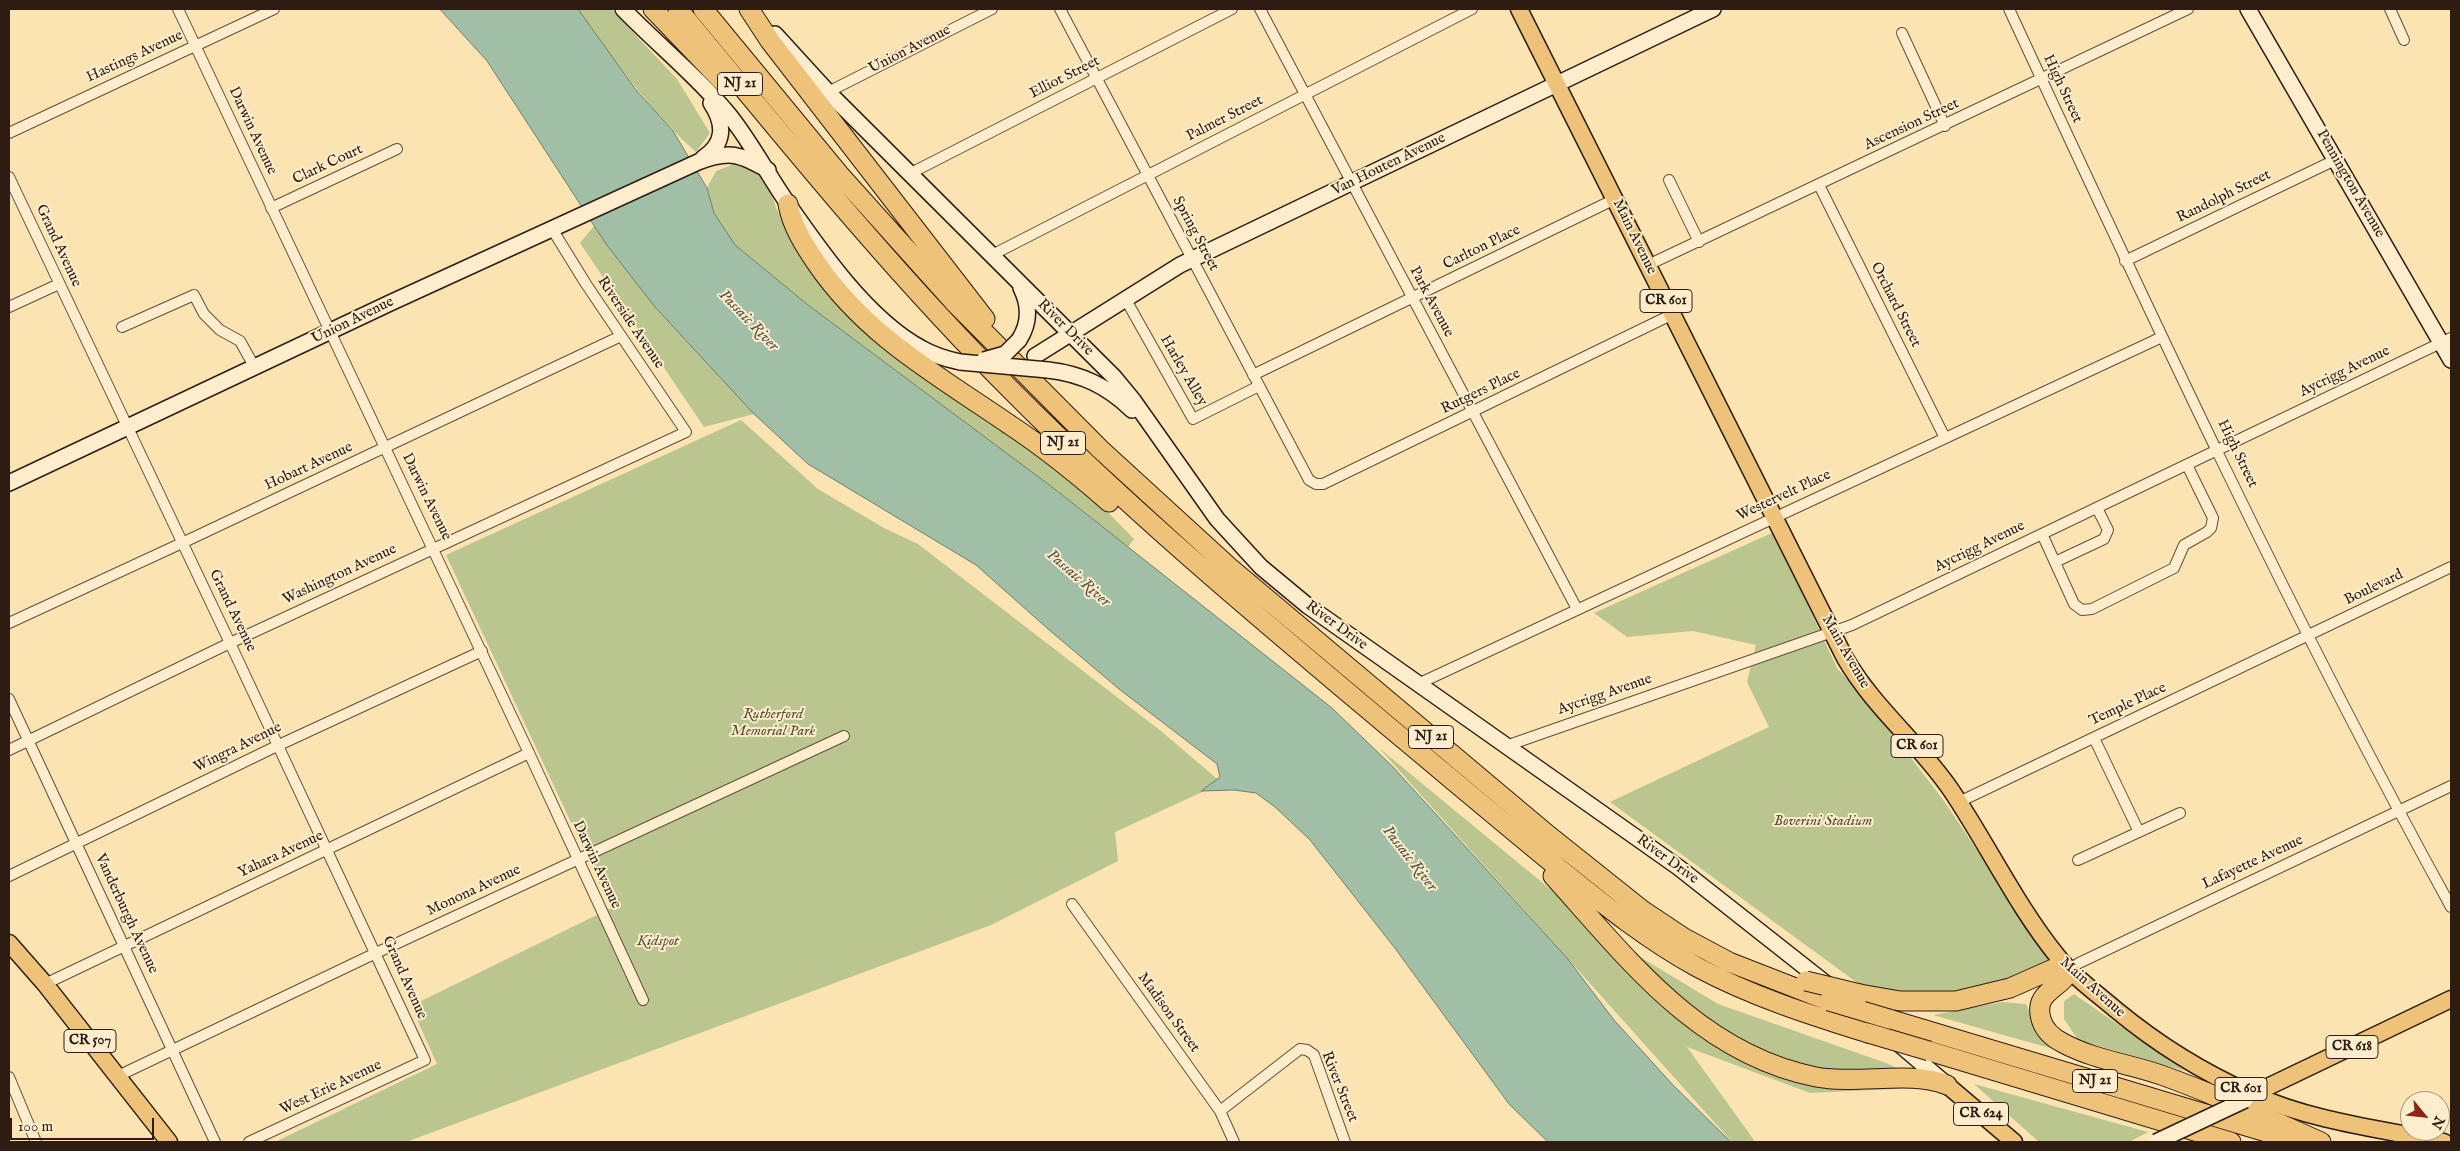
<!DOCTYPE html>
<html>
<head>
<meta charset="utf-8">
<style>
  body { margin:0 }
  #map { position:relative; width:2460px; height:1151px; overflow:hidden; background:#fce4b2; font-family:"IM FELL English",serif }
  canvas { display:block }
  .frame { position:absolute; inset:0; border:10px solid #2e1c13; pointer-events:none }
  .north { position:absolute; left:2400px; top:1091px; width:50px; height:50px; box-sizing:border-box; background:#fdedcd; border:1px solid #aa9983; border-radius:50%; rotate:118deg; font-size:14px; font-weight:700; line-height:20px; text-align:center; color:#2e1c13 }
  .north::after { content:''; display:block; margin:auto; width:18px; height:22px; background:#8f2418; clip-path:polygon(50% 0,100% 100%,50% 72%,0 100%) }
  .scale { position:absolute; left:10px; top:1118px; width:144px; height:22px; box-sizing:border-box; border:2px solid #2e1c13; border-top:0; padding-left:6px; font-size:15px; line-height:18px; white-space:nowrap; color:#2e1c13; -webkit-text-stroke:4px #fdedcd; paint-order:stroke }
</style>
</head>
<body>
<div id="map">
<canvas width="2460" height="1151"></canvas>
<div class="frame"></div>
<div class="north">N</div>
<div class="scale">100 m</div>
</div>
<script>
const context = document.querySelector('canvas').getContext('2d');
context.lineJoin = 'round';
function fillPath(path, color) { context.fillStyle = color; context.fill(path, 'evenodd'); }
function trace(path, color, width, dash) { context.strokeStyle = color; context.lineWidth = width; context.lineCap = dash ? 'butt' : 'round'; context.setLineDash(dash || []); context.stroke(path); }
function label(font, color, halo, rows, align = 'center') {
  context.font = font + ' "IM FELL English",serif'; context.lineWidth = 4; context.setLineDash([]); context.textBaseline = 'middle'; context.strokeStyle = halo; context.fillStyle = color; for (const [text, x, y, turn = 0] of rows) {
    context.save(); context.translate(x, y); context.rotate((+turn || 0) * Math.PI / 180); context.textAlign = isNaN(turn) ? turn : align; if (halo) context.strokeText(text, 0, 0); context.fillText(text, 0, 0); context.restore();
  }
}
const green = new Path2D(`
  M578,9H611L677,79L710,133L696,152C649,110 614,60 578,9Z
  M734,164L766,177L776,208L801,252L1020,440L1087,491L1134,539L1128,547L1056,490L808,305L735,245L714,213L707,188L716,171Z
  M594,226L655,307L754,414L704,427L580,243Z
  M741,420L818,489L884,528L918,544L1161,731L1222,783L1115,832L1118,861L991,925L406,1142H275L437,1064L411,1006L611,908L446,555Z
  M1774,532L1837,668L1868,702L1944,801L2051,961L2012,984L1929,999L1863,987L1610,802L1769,727L1747,682L1756,645L1693,631L1627,637L1594,613Z
  M1379,748L1612,940L1718,1004L1886,1063L1937,1087L1810,1093L1687,1047L1754,1140L1751,1142H1732Z
  M2074,994L2185,1071L2078,1040L2064,1019V1001Z
  M2003,1002L2026,1004L2037,1029L2060,1051L1933,1015Z
  M1974,1084L2148,1132L2129,1142H2039Z`);
const water = new Path2D(`
  M440,9H578L636,90L673,131L707,188L714,213L735,245L808,305L1056,490L1332,708L1393,767L1567,958L1614,1020L1673,1085L1731,1142H1548L1509,1104L1394,947L1310,840L1275,807L1256,793L1234,790L1201,791L1220,777L1217,764L1119,689L1048,629L976,565L808,464L754,414L655,307L606,244L487,61Z`);
const street = new Path2D(`
  M178,9L529,753L643,1000
  M1060,9L1309,480L1316,484H1323L1673,314
  M1260,9L1577,609
  M2009,9C2149,311 2290,615 2451,907
  M2390,9L2404,40
  M1902,33L1945,126
  M828,92L992,9
  M9,133L274,9
  M911,173L1232,9
  M9,177L230,643L425,1060L249,1142
  M1669,180L1699,242
  M1819,185L1945,438
  M271,208L397,149
  M992,255L1472,9
  M2125,261L2335,160
  M1648,265L2188,9
  M1126,300L1193,419L1259,386
  M9,307L59,284
  M122,327L194,295L204,314L220,330L240,341L255,368
  M1253,375L1615,199
  M2042,534L2074,604L2082,610L2092,609L2174,568L2184,545L2207,532L2211,528L2213,518L2187,465
  M2055,562L2104,539L2108,530L2097,508
  M9,623L182,543L621,336
  M1418,684L2162,337
  M9,699L215,1142
  M2094,738L2139,832
  M1506,746L1852,625L2451,338
  M9,750L230,643L686,432L586,284L552,229
  M1959,802L2451,567
  M2078,860L2180,813
  M9,876L279,745L482,651
  M1072,904L1220,1111L1234,1142
  M2069,970L2079,963L2451,786
  M45,984L529,753
  M118,1076L376,953L844,736
  M9,1077L36,1142
  M1220,1111L1300,1049L1307,1050L1314,1055L1345,1142`);
const secondary = new Path2D(`
  M623,9C658,45 698,77 730,116C752,144 768,175 788,204C822,253 868,319 921,348C933,355 946,359 960,362
  M2248,9L2451,360
  M775,34L828,92L1114,377L1133,400L1217,519L1261,567L1308,606L1678,867L1829,986
  M703,158C725,144 725,124 711,103
  M1019,340C1030,323 1030,306 1021,288
  M1035,356L1180,265L1713,9
  M1048,370C1082,374 1107,386 1132,410
  M9,483L390,303L698,162C730,150 740,154 768,170
  M1899,1044L1946,1084`);
const primary = new Path2D(`
  M1519,9L1845,658C1874,708 1919,743 1951,790C1988,845 2016,905 2058,957C2074,977 2095,992 2115,1009C2156,1043 2202,1072 2252,1094C2311,1121 2380,1129 2444,1142
  M9,943L45,984L169,1142
  M1947,1085L2014,1142
  M2253,1094L2451,999`);
const highway = new Path2D(`
  M653,9L726,85
  M678,9C786,140 893,273 1014,393C1130,510 1257,616 1383,722C1442,771 1501,821 1561,870C1604,905 1648,940 1697,967C1751,996 1810,1015 1868,1033
  M703,9L839,174L954,302L1100,449L1229,567L1548,835L1642,910L1684,938L1729,962L1829,1001
  M749,9L770,41L985,319
  M788,204C792,226 804,245 817,264C867,337 939,376 1010,425C1045,448 1077,474 1109,502
  M1553,876C1628,959 1699,1054 1816,1077C1858,1085 1911,1070 1947,1085
  M1860,994L1900,1001H1956L2010,988L2053,969L2069,970C2063,989 2033,990 2041,1019C2044,1030 2053,1038 2063,1043C2094,1060 2131,1064 2164,1076C2217,1095 2269,1119 2321,1142
  M1889,1019L2286,1138
  M1929,1051L2231,1142`);
const secondaryBridge = new Path2D(`
  M984,360L1005,354L1019,340
  M960,362L1048,370
  M2156,1142L2245,1100`);
const highwayBridge = new Path2D(`
  M1806,981L1860,994
  M1829,1001L1889,1019
  M1868,1033L1929,1051`);
const shields = [
  [740,84,45],
  [1666,301,52],
  [1063,443,45],
  [1431,737,45],
  [1917,746,52],
  [90,1041,52],
  [2352,1047,52],
  [2095,1081,45],
  [2241,1089,52],
  [1981,1114,55]
];
const shieldNames = [
  ["NJ 21",740,84],
  ["CR 601",1666,301],
  ["NJ 21",1063,443],
  ["NJ 21",1431,737],
  ["CR 601",1917,746],
  ["CR 507",90,1041],
  ["CR 618",2352,1047],
  ["NJ 21",2095,1081],
  ["CR 601",2241,1089],
  ["CR 624",1981,1114]
];
const streetNames = [
  ["Union Avenue",910,50,-27],
  ["Hastings Avenue",135,57,-25],
  ["Elliot Street",1065,78,-27],
  ["High Street",2062,89,65],
  ["Palmer Street",1225,119,-27],
  ["Ascension Street",1912,125,-25],
  ["Darwin Avenue",252,131,65],
  ["Clark Court",328,165,-25],
  ["Van Houten Avenue",1389,165,-26],
  ["Pennington Avenue",2350,184,60],
  ["Randolph Street",2224,197,-26],
  ["Spring Street",1195,234,62],
  ["Main Avenue",1634,237,64],
  ["Grand Avenue",58,246,65],
  ["Carlton Place",1482,248,-26],
  ["Park Avenue",1431,302,62],
  ["Orchard Street",1895,305,63],
  ["Union Avenue",353,321,-26],
  ["Riverside Avenue",630,323,56],
  ["River Drive",1065,328,45],
  ["Harley Alley",1183,371,60],
  ["Aycrigg Avenue",2345,372,-26],
  ["Rutgers Place",1481,392,-26],
  ["High Street",2237,454,64],
  ["Hobart Avenue",309,467,-25],
  ["Westervelt Place",1784,496,-25],
  ["Darwin Avenue",426,497,64],
  ["Aycrigg Avenue",1980,547,-26],
  ["Washington Avenue",340,575,-25],
  ["Boulevard",2374,588,-26],
  ["Grand Avenue",232,611,64],
  ["River Drive",1336,626,36],
  ["Main Avenue",1845,652,60],
  ["Aycrigg Avenue",1605,695,-19],
  ["Temple Place",2128,705,-25],
  ["Wingra Avenue",238,748,-26],
  ["Yahara Avenue",281,855,-25],
  ["River Drive",1667,860,36],
  ["Lafayette Avenue",2253,863,-25],
  ["Darwin Avenue",596,865,65],
  ["Monona Avenue",474,891,-25],
  ["Vanderburgh Avenue",126,914,65],
  ["Grand Avenue",404,978,66],
  ["Main Avenue",2092,988,42],
  ["Madison Street",1168,1013,54],
  ["River Street",1339,1087,68],
  ["West Erie Avenue",331,1088,-25]
];
const parkNames = [
  ["Rutherford",773,715],
  ["Memorial Park",773,732],
  ["Boverini Stadium",1823,822],
  ["Kidspot",658,942]
];
const waterNames = [
  ["Passaic River",748,321,46],
  ["Passaic River",1078,579,41],
  ["Passaic River",1409,859,52]
];
fillPath(green, '#bac58f');
fillPath(water, '#a0bfa6');
trace(water, '#727e6b', 1);
trace(street, '#624e3b', 12);
trace(secondary, '#2e1c13', 18);
trace(primary, '#2e1c13', 19);
trace(highway, '#2e1c13', 21);
trace(street, '#fdedcd', 10);
trace(secondary, '#fdedcd', 15);
trace(primary, '#eec279', 16);
trace(highway, '#eec279', 19);
trace(secondaryBridge, '#2e1c13', 18, []);
trace(highwayBridge, '#2e1c13', 21, []);
trace(secondaryBridge, '#fdedcd', 15);
trace(highwayBridge, '#eec279', 19);
for (const [x, y, w] of shields) { const box = new Path2D(); box.roundRect(x - w / 2, y - 11.5, w, 23, 4); context.fillStyle = '#fdedcd'; context.fill(box); trace(box, '#2e1c13', 1); }
label('bold 14px', '#2e1c13', null, shieldNames);
label('15px', '#2e1c13', '#fdedcd', streetNames);
label('italic 15px', '#584f38', '#fdedcd', parkNames);
label('italic 16px', '#565546', '#fdedcd', waterNames);
</script>
</body>
</html>
